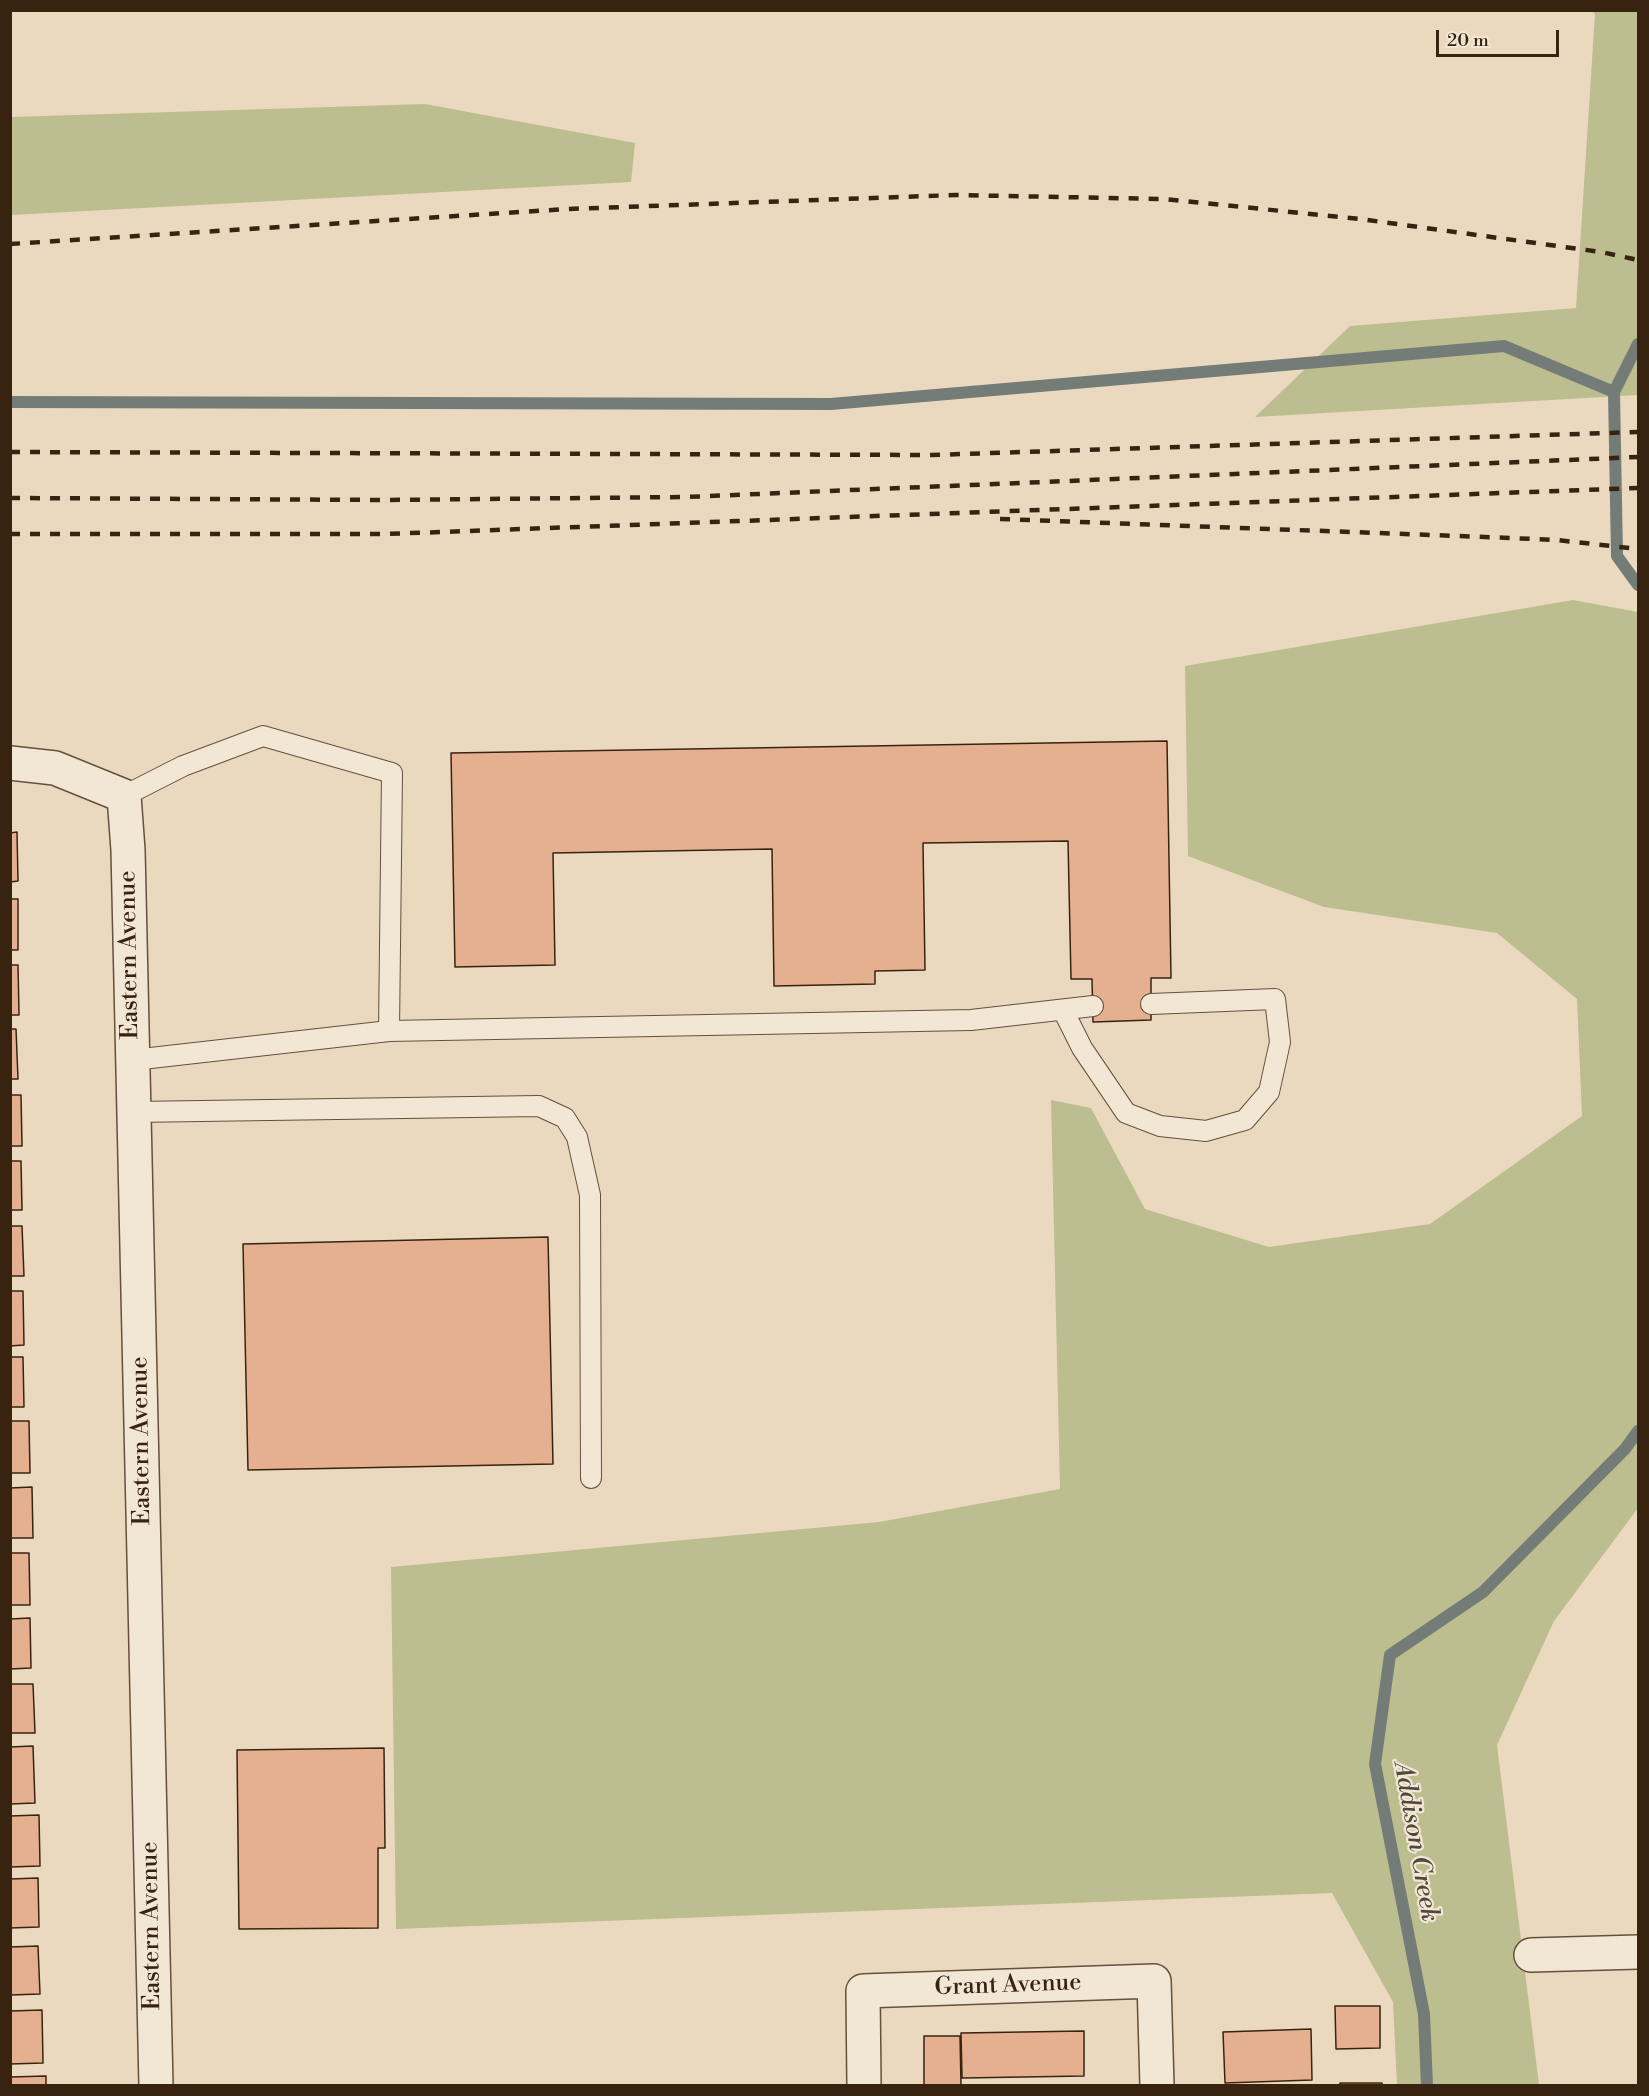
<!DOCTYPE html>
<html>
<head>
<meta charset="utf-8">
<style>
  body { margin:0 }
  #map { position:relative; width:1649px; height:2096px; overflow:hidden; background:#ebd9bf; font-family:"Libre Bodoni",serif }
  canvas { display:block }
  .frame { position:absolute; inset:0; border:12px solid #382311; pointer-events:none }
  .scale { position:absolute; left:1436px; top:30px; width:123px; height:27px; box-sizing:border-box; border:3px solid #382311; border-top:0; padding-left:8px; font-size:18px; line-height:21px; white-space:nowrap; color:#382311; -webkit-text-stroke:4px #f2e6d5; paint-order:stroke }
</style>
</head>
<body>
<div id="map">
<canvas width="1649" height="2096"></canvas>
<div class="frame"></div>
<div class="scale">20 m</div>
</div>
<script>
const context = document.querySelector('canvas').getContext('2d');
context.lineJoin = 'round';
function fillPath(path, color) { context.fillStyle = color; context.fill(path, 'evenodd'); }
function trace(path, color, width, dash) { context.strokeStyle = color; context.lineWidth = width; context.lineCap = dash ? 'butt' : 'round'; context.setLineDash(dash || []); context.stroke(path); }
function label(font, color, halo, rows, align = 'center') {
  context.font = font + ' "Libre Bodoni",serif'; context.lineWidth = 4.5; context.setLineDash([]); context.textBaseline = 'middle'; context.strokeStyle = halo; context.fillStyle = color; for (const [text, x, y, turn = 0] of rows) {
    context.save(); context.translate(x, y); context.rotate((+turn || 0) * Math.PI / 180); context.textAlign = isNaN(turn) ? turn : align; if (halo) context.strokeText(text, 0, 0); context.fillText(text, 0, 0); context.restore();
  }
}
const green = new Path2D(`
  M1592,11H1638V395L1255,417L1350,326L1576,308L1595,14Z
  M425,104L635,143L631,182L11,215V117Z
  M1573,600L1638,612V1508L1554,1621L1497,1745L1539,2085H1397L1393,2002L1332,1893L396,1929L391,1567L879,1522L1060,1489L1051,1100L1091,1108L1145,1209L1269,1247L1430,1224L1582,1116L1577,999L1497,933L1324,907L1188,856L1185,666Z`);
const stream = new Path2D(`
  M1638,344L1614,392L1617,556L1638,585
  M10,402L831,404L1504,346L1614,392
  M1427,2086L1424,2014L1375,1764L1390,1655L1483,1592L1625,1449L1638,1431`);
const building = new Path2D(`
  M1167,741L1171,978H1151V1020L1093,1022L1092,979H1071L1068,841L923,843L925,970L875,971V984L774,986L772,849L553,853L555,965L455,967L451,753Z
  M17,832L18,881L10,882V833Z
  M10,899H18V950H10Z
  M10,965H18L19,1015H10Z
  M10,1029H16L18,1079H10Z
  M10,1095H21L22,1146H10Z
  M10,1161H21L22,1210H10Z
  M10,1226H22L24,1276H10Z
  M548,1237L553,1464L248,1470L243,1244Z
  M10,1291H23L24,1345L10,1346Z
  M10,1357H23L24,1407H10Z
  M10,1421H29L30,1473H10Z
  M32,1487L33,1538H10V1488Z
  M10,1553H29L30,1605H10Z
  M30,1618L31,1668L10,1669V1619Z
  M10,1684H33L35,1733H10Z
  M33,1746L35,1803L10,1804V1747Z
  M384,1748L385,1848H378V1928L239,1929L237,1750Z
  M39,1815L40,1866L10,1867V1816Z
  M38,1878L39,1927L10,1928V1879Z
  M38,1946L40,1994L10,1995V1947Z
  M1335,2006H1380V2048L1336,2049Z
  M42,2010L43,2063L10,2064V2011Z
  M1311,2029L1312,2080L1225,2083L1223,2032Z
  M1084,2031V2076L962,2078L961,2033Z
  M924,2036H960L961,2085H924Z
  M46,2076V2086H10V2077Z
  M1340,2083H1382V2086H1340Z`);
const lane = new Path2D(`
  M124,796L183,766L263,736L392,773L389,1031L133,1060
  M1063,1010L1082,1048L1126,1113L1160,1126L1206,1131L1245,1120L1269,1092L1280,1042L1275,999L1151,1004
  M389,1031L971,1020L1093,1006
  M134,1112L539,1106L565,1118L577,1137L590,1195L591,1478`);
const street = new Path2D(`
  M10,763L55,768L124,796L128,850L156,2086
  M1531,1955L1638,1952
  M864,2086L863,1991L1154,1981L1157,2086`);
const rail = new Path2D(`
  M10,244L568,209L956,195L1164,199L1360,219L1601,252L1638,260
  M10,452L931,455L1638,432
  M10,498L387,500L686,497L1638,457
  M1000,519L1485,537L1557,540L1638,549
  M10,534H386L1638,488`);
const streetNames = [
  ["Eastern Avenue",130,955,-91],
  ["Eastern Avenue",142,1441,-91],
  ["Eastern Avenue",152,1926,-91],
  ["Grant Avenue",1008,1986,-2]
];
const waterNames = [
  ["Addison Creek",1415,1842,80]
];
fillPath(green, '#bcbe8f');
trace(stream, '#747c77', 12);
fillPath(building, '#e5b090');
trace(building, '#382311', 1.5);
trace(lane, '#65503c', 22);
trace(street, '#65503c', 36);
trace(lane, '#f2e6d5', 20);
trace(street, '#f2e6d5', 33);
trace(rail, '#382311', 4.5, [10, 10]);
label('24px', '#382311', '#f2e6d5', streetNames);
label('italic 26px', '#51483c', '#f2e6d5', waterNames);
</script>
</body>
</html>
